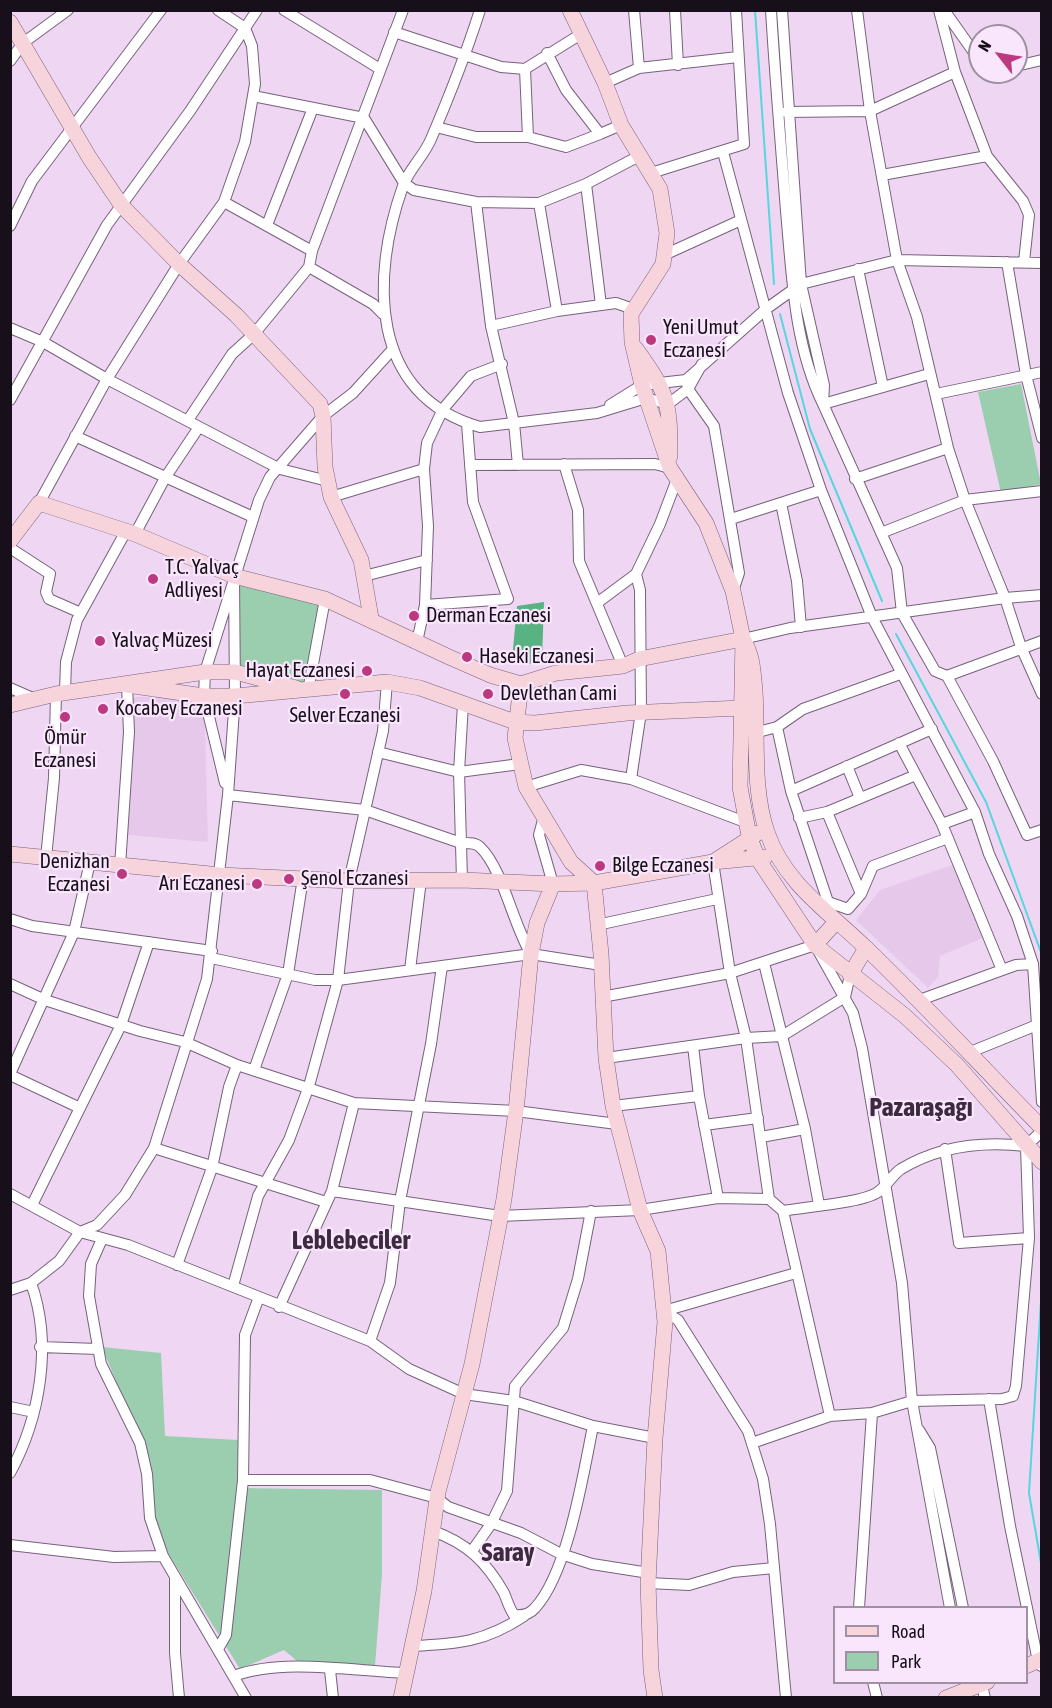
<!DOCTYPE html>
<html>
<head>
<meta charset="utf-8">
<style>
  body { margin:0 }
  #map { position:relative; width:1052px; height:1708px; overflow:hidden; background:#efd7f4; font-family:"Asap Condensed",sans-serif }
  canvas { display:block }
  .frame { position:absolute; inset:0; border:12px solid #170f19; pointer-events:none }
  .legend { position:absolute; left:833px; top:1606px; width:195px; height:78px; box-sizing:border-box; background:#f9e6fd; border:2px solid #9f90a2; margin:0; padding:8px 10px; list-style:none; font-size:18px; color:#170f19 }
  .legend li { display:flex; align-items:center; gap:12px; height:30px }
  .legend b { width:30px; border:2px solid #9f90a2 }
  .north { position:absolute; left:968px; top:24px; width:60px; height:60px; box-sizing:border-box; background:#f9e6fd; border:2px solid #9f90a2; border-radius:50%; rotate:301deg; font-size:16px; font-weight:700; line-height:24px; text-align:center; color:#170f19 }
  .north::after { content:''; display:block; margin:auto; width:21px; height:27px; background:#bc3980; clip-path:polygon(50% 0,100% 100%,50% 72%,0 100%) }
</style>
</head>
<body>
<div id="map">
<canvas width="1052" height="1708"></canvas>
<div class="frame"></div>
<ul class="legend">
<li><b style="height:8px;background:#f7d4dc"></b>Road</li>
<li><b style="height:16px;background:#9aceaf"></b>Park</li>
</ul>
<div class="north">N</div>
</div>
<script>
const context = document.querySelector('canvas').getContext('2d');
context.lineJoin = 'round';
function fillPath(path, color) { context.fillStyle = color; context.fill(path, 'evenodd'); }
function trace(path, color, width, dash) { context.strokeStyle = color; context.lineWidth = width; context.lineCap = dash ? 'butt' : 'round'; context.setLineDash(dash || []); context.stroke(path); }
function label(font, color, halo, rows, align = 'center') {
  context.font = font + ' "Asap Condensed",sans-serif'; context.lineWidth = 4.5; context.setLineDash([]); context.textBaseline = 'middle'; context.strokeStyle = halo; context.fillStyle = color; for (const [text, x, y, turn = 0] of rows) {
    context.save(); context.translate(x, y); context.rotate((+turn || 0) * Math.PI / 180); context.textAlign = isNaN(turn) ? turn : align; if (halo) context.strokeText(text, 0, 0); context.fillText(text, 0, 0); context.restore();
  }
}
const built = new Path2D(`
  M133,697H201L205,727L208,842L127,835Z
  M955,864L985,937L940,956L938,977L928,988L856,920L880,890Z`);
const green = new Path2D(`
  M1021,384L1041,484L1001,493L978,392Z
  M234,576L325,599L308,691L235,672Z
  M102,1347L161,1353L165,1436L238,1440L237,1488L382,1490V1574L375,1666L297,1661L284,1650L240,1669L170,1556L156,1528L153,1486L145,1451Z`);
const forest = new Path2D(`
  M544,602L542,660L529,664L512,660L517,606Z`);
const stream = new Path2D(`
  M755,10L774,284
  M780,314L810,429L882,601
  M896,634L986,802L1042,955
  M1042,1285L1029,1493L1042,1569`);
const street = new Path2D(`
  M284,10L380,69
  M480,10C466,54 449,97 431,139C424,156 409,169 403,186C371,276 368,395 480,427L597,413L646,398L668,404L688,389L702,364
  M634,10L639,68
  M675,10L678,65
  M771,10C775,78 781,145 786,211C792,276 794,345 823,404L929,374
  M782,10L801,284L824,385L823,404L897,568L902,613L935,671L947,676L993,761L1027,835L1042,830
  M857,10L870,111L897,260L917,317L948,448L965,500L1005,598L1021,647L1042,694
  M939,10L955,72L987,156L1023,201L1029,215L1024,262
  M944,10L980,61
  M394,32L501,67L525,69L581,34
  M547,53L566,90L600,134L621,125
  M10,61L23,43L68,10
  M1016,66L1042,60
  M525,69L528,137
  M605,83L639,68L738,57
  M253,96L364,118L404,183L414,190L476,202L539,203L586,184L641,155
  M786,112L870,111L955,72
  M436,127L476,137H528L566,147L600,134
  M723,152L788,393L821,490L872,617L975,812L989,854L1017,916L1033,964L1042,1102
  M651,173L744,144L736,10
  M882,175L987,156
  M586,184L601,305
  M224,202L312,251
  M476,202L491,326L514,423L518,465
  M539,203L557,311
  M267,225L313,108
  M10,226L32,181L161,10
  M664,255L741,220
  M1007,262L1026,375L1042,438
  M309,267L373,304L383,314
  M858,269L883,387
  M491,326L557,311L616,303L633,309
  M10,328L43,342L107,379L280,469L328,481
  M687,383L688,389L714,426L739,573L733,591
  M936,394L1042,372
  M10,400L107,225L190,111L257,10
  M610,405L642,385L686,380L766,309L801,284L897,260L1042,263
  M188,420L232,354L254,334L309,267L312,251L403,10
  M75,436L253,517
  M564,464L578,510L579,561L623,666
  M470,465L655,464L670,468
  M855,479L948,448
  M331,497L424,469
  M39,503L107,379L179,264L224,202L245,142L255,84L252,46L245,28L218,10
  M781,503L797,581L801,627
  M731,519L821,490
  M881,533L965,500L1042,491
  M135,534L165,478L199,427
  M10,548L50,574L46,592L49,599L81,613
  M364,576L427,560
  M597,603L636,574L660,524L677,479
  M425,605L508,599L473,502L467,424
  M743,639L790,628L1005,598L1042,595
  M417,642L425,605L428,526L424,469L427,443L443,409L471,376L502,364
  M947,676L1042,641
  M10,688L35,699
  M308,691L325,599
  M65,692L66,662L77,620L126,531
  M777,727L791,791L828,902L848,909L861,894L873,866L948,838
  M758,732L777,727L803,709L900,674
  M899,743L942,824L1002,970
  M378,752L459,772L520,764
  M847,766L860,798
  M631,779L641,712L640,590L636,574
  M225,783L204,696L205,672L259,500L270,477L323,416L353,393L393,349
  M526,787L581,770L631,779L745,822
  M791,791L932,729
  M228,795L365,810L461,843C468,843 475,842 480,847C503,869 513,925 531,954
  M827,812L861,894
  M799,818L827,812L916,775
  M543,820L539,835L553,884
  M942,824L975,812
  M46,858L54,778L56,694
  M713,862L730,973L746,1038L769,1199L783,1211L830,1416
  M120,866L129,732L127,685
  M462,880L459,772L463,704
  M10,919L32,926L212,951
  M597,925L717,899
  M211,958L315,980H338L531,954L601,965
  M764,963L805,1129L819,1205
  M410,970L421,880
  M10,984L45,1000L140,1031L185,1042L237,1065L354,1103L516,1111L617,1124
  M602,997L730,973L815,945L853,1013L862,1048L902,1283L912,1401L950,1608
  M917,1001L1016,965L1033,964
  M693,1046L699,1096L718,1198
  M968,1053L1037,1025
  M606,1058L746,1038L782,1036L845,997L850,975
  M254,1070L288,974L303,878
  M10,1074L74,932L90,862
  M10,1075L80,1108
  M613,1106L699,1096
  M704,1125L758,1118
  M761,1137L805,1129
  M154,1148L326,1202
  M945,1149L959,1243L1029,1238
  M332,1191L500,1216L640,1210L718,1198L769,1199
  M10,1194L80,1232L128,1245L370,1341L409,1369L464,1394L514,1401L593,1426L655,1438
  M32,1205L121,1025L149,942
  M783,1211C803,1207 863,1203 878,1192C887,1186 892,1175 901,1169C939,1146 983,1141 1026,1146
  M102,1239L91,1264L89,1296L101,1364L140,1443L147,1474L150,1518L163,1556L246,1698
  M177,1265L212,1168L229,1087L237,1065
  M233,1286L258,1196L289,1140L309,1086L338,980L349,881L383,731L387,682
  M10,1290L31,1283L59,1261L80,1232L97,1225L125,1195L154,1148L207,979L228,795L235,696L234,576
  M259,1297L245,1335L243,1480H370L437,1498L448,1507L521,1533L561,1554L592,1564L649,1573
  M279,1307L332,1191L354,1103
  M664,1311L678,1320L748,1431L763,1479L770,1524L786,1698
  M664,1311L796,1273
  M370,1341L390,1283L400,1201L431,1044L442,966
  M40,1347L98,1349
  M989,1399L1010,1526L1038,1661L1041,1666
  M10,1407L34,1412
  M919,1430L930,1448L963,1608
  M752,1443L830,1416L872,1413L912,1401L1002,1399L1013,1396L1016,1386L1029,1238L1026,1146L1042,1131
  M10,1473C40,1418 53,1344 31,1283
  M433,1531C466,1543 486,1561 504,1593C507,1600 509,1608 514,1615C522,1616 529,1615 535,1608C568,1572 583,1475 593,1426
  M10,1545L114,1557L163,1556
  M472,1551L491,1524L507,1491L515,1386L563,1328L578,1279L591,1211
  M175,1577V1653L179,1698
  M648,1583L689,1585L733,1572L774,1568
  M859,1608L872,1413
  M412,1646C458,1644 485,1642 524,1616
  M218,1649L226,1635L243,1480
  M330,1670L333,1698
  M234,1676C283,1658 353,1671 406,1673
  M873,1682L877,1698
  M981,1682L985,1698`);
const secondary = new Path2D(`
  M570,10L605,83L621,125L660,189L667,233L663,264L631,314L632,342L642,385L670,468L706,523L733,591L743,639L740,787L749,836L758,859L815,945L905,1016L957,1065L1042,1162
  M10,22L89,157L122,206L179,264L236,315L320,404L323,416L325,467L331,497L361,560L371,618
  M636,349C668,393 670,402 670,456
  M10,541L39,503L135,534L234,576L325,599L449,657L490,675L521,684L556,673L623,666L639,659L743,639
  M743,639C753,656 753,671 755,691C758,737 752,788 767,832C784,883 829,912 866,948C926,1006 983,1068 1042,1128
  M521,684L515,738L526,787L571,862L594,883L601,954L606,1058L613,1106L640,1210L658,1251L665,1322L655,1438L648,1583L651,1670L655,1698
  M127,685L204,696H235L387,682L420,688L515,722L535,723L627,713L741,708
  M10,705L56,694L205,672H235L296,688
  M758,833L713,862L765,857
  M10,854L220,875L349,881L462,880L553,884L594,883L713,862
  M815,945L836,922
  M850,975L866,948
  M1026,1666L1042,1659
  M401,1698L424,1591L438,1492L472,1364L504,1199L516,1111L531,954L537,923L553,884
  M946,1698L987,1682`);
const markers = [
  [651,340,6,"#bc3980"],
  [153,579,6,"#bc3980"],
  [414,616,6,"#bc3980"],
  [100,641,6,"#bc3980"],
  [467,657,6,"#bc3980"],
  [367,671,6,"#bc3980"],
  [345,694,6,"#bc3980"],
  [488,694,6,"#bc3980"],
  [103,709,6,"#bc3980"],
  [65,717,6,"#bc3980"],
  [600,866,6,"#bc3980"],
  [122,874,6,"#bc3980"],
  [289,879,6,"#bc3980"],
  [257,884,6,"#bc3980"]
];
const poiNames = [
  ["Yeni Umut",663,328],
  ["Eczanesi",663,351],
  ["T.C. Yalvaç",165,568],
  ["Adliyesi",165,591],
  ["Derman Eczanesi",426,616],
  ["Yalvaç Müzesi",112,641],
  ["Haseki Eczanesi",479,657],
  ["Hayat Eczanesi",355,671,"right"],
  ["Devlethan Cami",500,694],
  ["Kocabey Eczanesi",115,709],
  ["Selver Eczanesi",345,716,"center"],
  ["Ömür",65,738,"center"],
  ["Eczanesi",65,761,"center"],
  ["Denizhan",110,862,"right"],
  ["Eczanesi",110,885,"right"],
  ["Bilge Eczanesi",612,866],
  ["Şenol Eczanesi",301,879],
  ["Arı Eczanesi",245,884,"right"]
];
const districtNames = [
  ["Pazaraşağı",921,1108],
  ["Leblebeciler",351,1241],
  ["Saray",508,1553]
];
fillPath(built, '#e6c8eb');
fillPath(green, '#9aceaf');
fillPath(forest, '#58b282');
trace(stream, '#56d6dd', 2);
trace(street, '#77617b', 12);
trace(secondary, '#77617b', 16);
trace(street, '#fff', 10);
trace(secondary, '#f7d4dc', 15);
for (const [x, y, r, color] of markers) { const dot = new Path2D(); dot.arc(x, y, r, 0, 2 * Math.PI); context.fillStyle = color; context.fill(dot); trace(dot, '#f9e6fd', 2); }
label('20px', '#170f19', '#f9e6fd', poiNames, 'left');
label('bold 26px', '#3d2a40', '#f9e6fd', districtNames);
</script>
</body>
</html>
